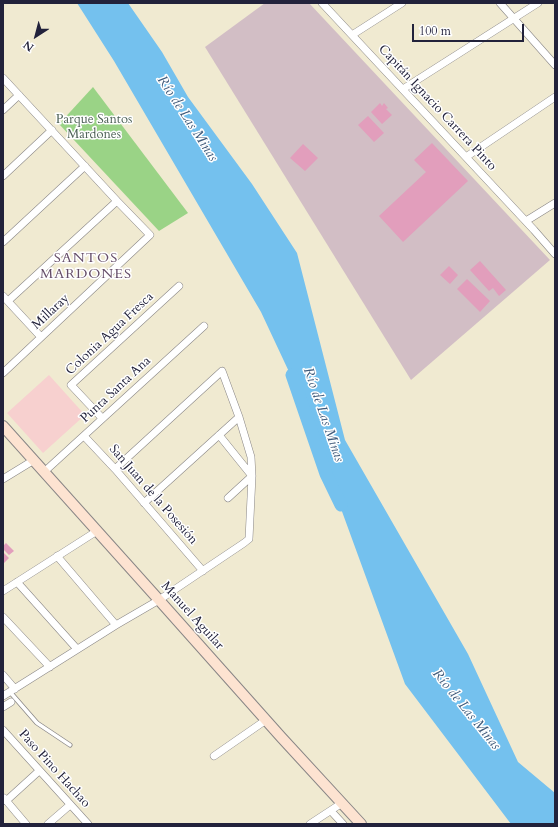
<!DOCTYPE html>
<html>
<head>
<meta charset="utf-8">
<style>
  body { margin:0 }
  #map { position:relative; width:558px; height:827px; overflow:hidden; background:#f0ead1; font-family:Cardo,serif }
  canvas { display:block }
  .frame { position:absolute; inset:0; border:4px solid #22223b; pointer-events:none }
  .north { position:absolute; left:16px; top:16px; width:40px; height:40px; -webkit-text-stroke:3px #fff; paint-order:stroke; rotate:216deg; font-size:11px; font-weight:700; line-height:16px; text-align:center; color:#22223b }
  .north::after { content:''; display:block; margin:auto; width:14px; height:18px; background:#22223b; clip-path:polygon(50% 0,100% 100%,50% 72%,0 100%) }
  .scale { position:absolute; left:412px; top:24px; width:112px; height:18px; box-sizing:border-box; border:2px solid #22223b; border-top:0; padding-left:5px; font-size:12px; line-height:14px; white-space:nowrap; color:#22223b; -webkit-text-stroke:3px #fff; paint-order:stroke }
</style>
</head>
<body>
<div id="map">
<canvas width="558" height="827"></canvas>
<div class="frame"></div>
<div class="north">N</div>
<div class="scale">100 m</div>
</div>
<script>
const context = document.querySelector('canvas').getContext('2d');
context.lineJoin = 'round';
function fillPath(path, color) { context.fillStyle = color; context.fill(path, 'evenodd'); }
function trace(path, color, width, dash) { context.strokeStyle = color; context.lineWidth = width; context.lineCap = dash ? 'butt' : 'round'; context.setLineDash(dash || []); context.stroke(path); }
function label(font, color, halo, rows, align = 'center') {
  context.font = font + ' Cardo,serif'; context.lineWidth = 3; context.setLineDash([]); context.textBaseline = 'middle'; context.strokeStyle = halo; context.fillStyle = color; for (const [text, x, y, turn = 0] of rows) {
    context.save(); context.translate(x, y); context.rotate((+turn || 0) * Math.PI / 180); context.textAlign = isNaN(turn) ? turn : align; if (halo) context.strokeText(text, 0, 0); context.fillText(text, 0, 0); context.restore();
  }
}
const built = new Path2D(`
  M49,375L85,415L43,453L7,413Z`);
const industrial = new Path2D(`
  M265,3H309L550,260L411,380L205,47Z`);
const green = new Path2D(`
  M93,87L188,213L159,231L59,124Z`);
const water = new Path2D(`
  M77,3H128L162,52L188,97L252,184L297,253L345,440L468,654L518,762L555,793V824H511L405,684L298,391L261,312L114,61Z`);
const river = new Path2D(`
  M292,375L326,474L341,505`);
const building = new Path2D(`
  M380,103L382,106L384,103L388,108L386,109L392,115L382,124L371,112Z
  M368,116L384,133L374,142L358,125Z
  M432,143L468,181L403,242L379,216L426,172L414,160Z
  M303,144L318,158L305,171L290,158Z
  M480,261L506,290L499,296L493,288L489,291L470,270Z
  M449,266L458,275L450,284L440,275Z
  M467,279L490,301L480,312L457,289Z
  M6,543L14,551L9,555L3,549V546Z
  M3,552L9,558L4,563L3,561Z`);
const lane = new Path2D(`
  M10,692L37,723L70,745`);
const street = new Path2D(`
  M322,3L534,230L555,254
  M500,3L555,65
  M352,35L402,3
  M3,78L117,201L150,235L3,373
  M403,89L538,3
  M3,110L19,95
  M466,157L555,97
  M3,176L52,130
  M526,221L555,203
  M3,242L85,166
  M3,296L41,337
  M8,301L117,201
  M102,418L71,385L179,286
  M219,435L252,476L228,498
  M84,436L115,469L203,571
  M44,472L204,326
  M3,479L34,460
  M144,503L239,417
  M57,556L116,625
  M17,582L77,649
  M3,591L97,531
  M3,617L50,667
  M3,675L15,689
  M3,696L116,625L159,600L244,543L249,539L252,476L251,457L239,417L222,371L115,469
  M3,707L11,702
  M3,730L88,824
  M214,756L266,720
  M4,798L26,824
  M6,801L39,771
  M331,811L343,824
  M48,824L70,805
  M310,824L342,803`);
const secondary = new Path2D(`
  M3,426L159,600L281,737L361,824`);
const streetNames = [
  ["Capitán Ignacio Carrera Pinto",437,108,47],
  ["Millaray",51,312,-43],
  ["Colonia Agua Fresca",110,334,-43],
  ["Punta Santa Ana",116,390,-43],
  ["San Juan de la Posesión",153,495,49],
  ["Manuel Aguilar",192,616,48],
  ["Paso Pino Hachao",54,769,48]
];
const parkNames = [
  ["Parque Santos",94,120],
  ["Mardones",94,135]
];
const waterNames = [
  ["Río de Las Minas",187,119,57],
  ["Río de Las Minas",323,415,71],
  ["Río de Las Minas",466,710,51]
];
const neighbourhoodNames = [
  ["SANTOS",86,259],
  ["MARDONES",86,275]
];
fillPath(built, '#f7d0cf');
fillPath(industrial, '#d2bec5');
fillPath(green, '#9ad386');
fillPath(water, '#74c1ee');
trace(river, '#74c1ee', 13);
fillPath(building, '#e29ebc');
trace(lane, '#898686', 5);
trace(street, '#898686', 8);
trace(secondary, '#898686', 12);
trace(lane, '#fff', 3.5);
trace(street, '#fff', 7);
trace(secondary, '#fde3d1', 10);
label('13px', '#22223b', '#fff', streetNames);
label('13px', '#4c6055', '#fff', parkNames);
label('italic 14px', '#3f5a7a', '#fff', waterNames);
context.letterSpacing = '1px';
label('14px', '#654d68', '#fff', neighbourhoodNames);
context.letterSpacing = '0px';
</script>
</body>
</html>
